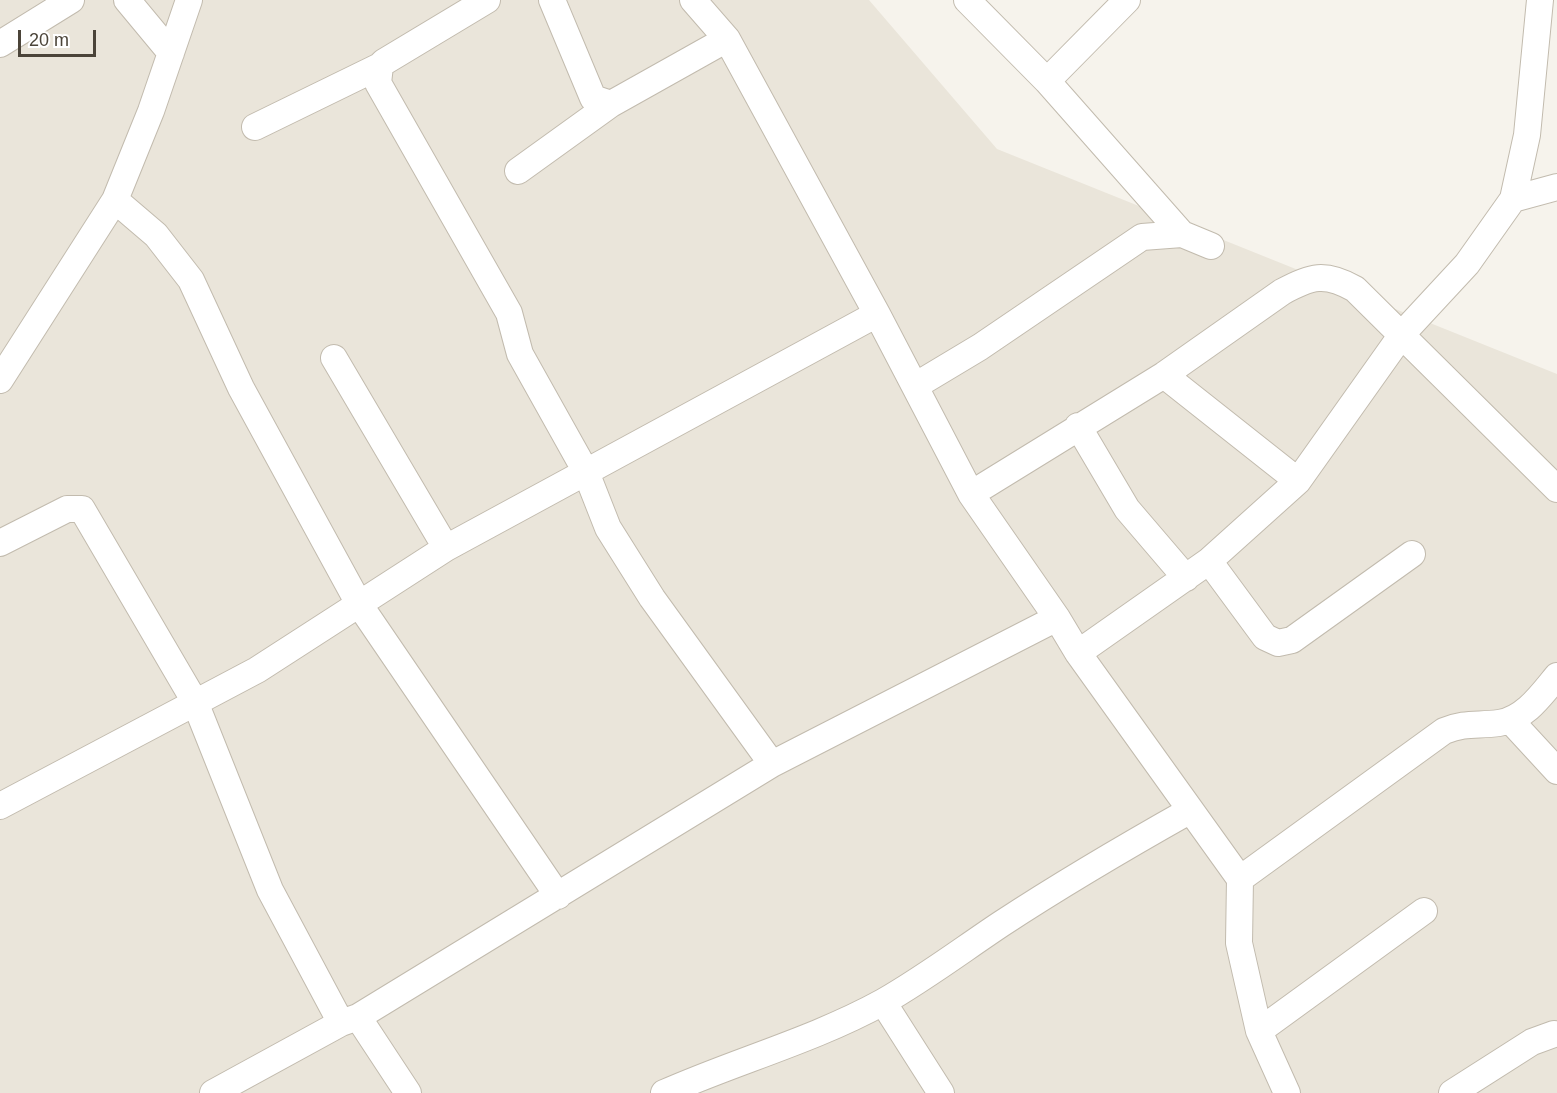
<!DOCTYPE html>
<html>
<head>
<meta charset="utf-8">
<style>
  body { margin:0 }
  #map { position:relative; width:1557px; height:1093px; overflow:hidden; background:#f6f3ec; font-family:Arial,sans-serif }
  canvas { display:block }
  .scale { position:absolute; left:18px; top:30px; width:78px; height:27px; box-sizing:border-box; border:3px solid #4b4439; border-top:0; padding-left:8px; font-size:18px; line-height:21px; white-space:nowrap; color:#4b4439; -webkit-text-stroke:4px #fff; paint-order:stroke }
</style>
</head>
<body>
<div id="map">
<canvas width="1557" height="1093"></canvas>
<div class="scale">20 m</div>
</div>
<script>
const context = document.querySelector('canvas').getContext('2d');
context.lineJoin = 'round';
function fillPath(path, color) { context.fillStyle = color; context.fill(path, 'evenodd'); }
function trace(path, color, width, dash) { context.strokeStyle = color; context.lineWidth = width; context.lineCap = dash ? 'butt' : 'round'; context.setLineDash(dash || []); context.stroke(path); }
const residential = new Path2D(`
  M0,0H869L997,149L1557,374V1093H0Z`);
const minor = new Path2D(`
  M127,0L171,53
  M487,0L384,62L380,66L378,83L509,313L520,354L586,472L608,528L652,598L772,764
  M552,0L593,98L611,104L727,39
  M693,0L727,39L877,314L971,494L1057,618L1078,653L1240,879L1239,943L1259,1031L1287,1093
  M967,0L1047,81L1182,234
  M0,44L71,0
  M1047,81L1127,0
  M255,127L380,66
  M518,171L611,104
  M1513,199L1557,187
  M115,200L156,235L191,280L241,388L359,604L558,896
  M334,358L446,548
  M1164,375L1298,481
  M0,380L115,200L151,111L189,0
  M915,386L980,347L1142,237L1182,234L1211,246
  M1078,426L1127,509L1186,578
  M971,494L1164,375L1282,292C1311,276 1325,272 1355,289L1557,489
  M0,543L67,509H82L195,702L270,890L341,1023
  M1209,561L1265,637L1278,643L1292,640L1412,554
  M1078,653L1209,561L1298,481L1403,333L1467,264L1513,199L1527,135L1540,0
  M1510,720L1557,771
  M0,806L257,670L446,548L877,314
  M1240,879L1444,731C1466,722 1477,726 1499,723C1525,719 1542,694 1557,676
  M883,1002L941,1093
  M358,1017L408,1093
  M1259,1031L1424,911
  M213,1093L341,1023L358,1017L772,764L1057,618
  M664,1093C736,1061 814,1040 883,1002C925,978 962,950 1001,924C1062,884 1125,847 1189,811
  M1452,1093L1532,1042L1554,1034`);
fillPath(residential, '#eae5da');
trace(minor, '#c2bbae', 28);
trace(minor, '#fff', 26);
</script>
</body>
</html>
